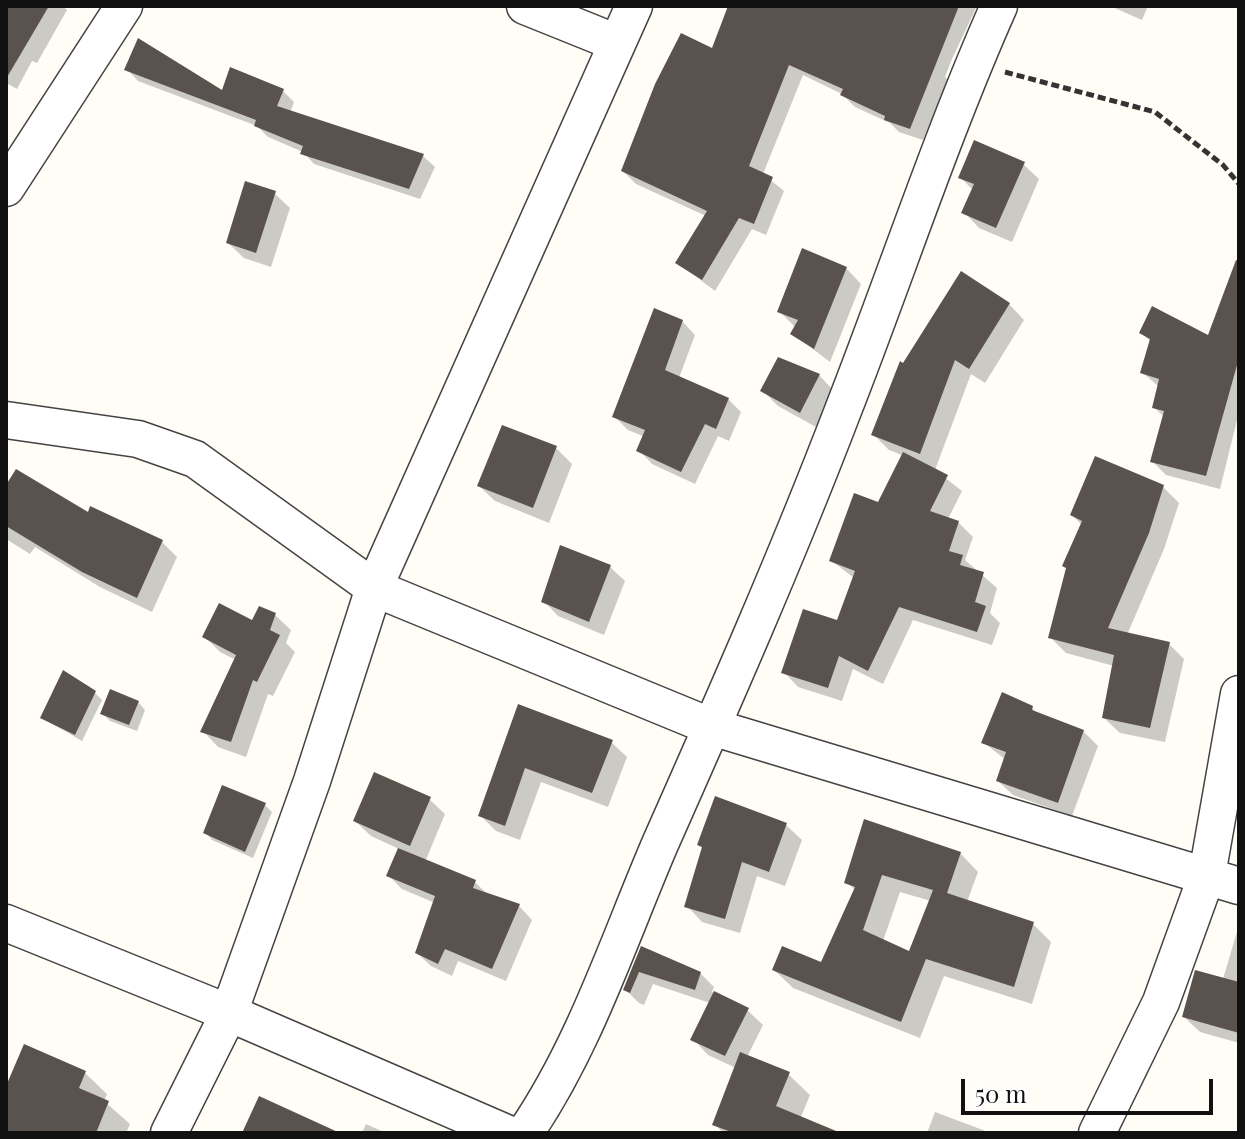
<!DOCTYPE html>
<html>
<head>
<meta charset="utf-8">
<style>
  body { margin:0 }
  #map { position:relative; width:1245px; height:1139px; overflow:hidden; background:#fffdf5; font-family:"Playfair Display",serif }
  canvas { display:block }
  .frame { position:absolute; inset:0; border:8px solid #111; pointer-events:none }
  .scale { position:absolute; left:961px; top:1079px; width:252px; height:36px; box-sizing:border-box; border:4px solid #111; border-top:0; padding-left:10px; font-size:24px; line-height:28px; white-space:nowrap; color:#111; -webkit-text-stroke:6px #fff; paint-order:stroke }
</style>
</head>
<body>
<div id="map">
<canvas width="1245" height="1139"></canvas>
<div class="frame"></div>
<div class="scale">50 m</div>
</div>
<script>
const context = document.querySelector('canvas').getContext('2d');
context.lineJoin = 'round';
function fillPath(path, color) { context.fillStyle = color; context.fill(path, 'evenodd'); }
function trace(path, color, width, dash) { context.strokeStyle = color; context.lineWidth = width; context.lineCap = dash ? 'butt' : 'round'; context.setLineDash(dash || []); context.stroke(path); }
const shadow = new Path2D(`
  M6,6H63L67,10L37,63L32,61L17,89L6,83Z
  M796,6H977L952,59L945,77L948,80L923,140L899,132L890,123L855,107L842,94L803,75L763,174L784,191L766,235L752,229L715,291L678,263L706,216L636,184L623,171L713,51Z
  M1110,6H1148L1142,20Z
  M127,69L223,92L283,91L294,102L290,113L423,156L435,167L420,199L314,164L303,152L268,137L257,126L138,81Z
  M1023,164L1039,179L1012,242L979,228L964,212L973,190L960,177Z
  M274,193L290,208L271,267L244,258L228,243Z
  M846,268L861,284L830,362L793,334L796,328L779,311Z
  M1239,302V412L1220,489L1166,475L1153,462L1164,417L1154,407L1159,387L1142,372L1151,342L1141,332L1209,338Z
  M1009,304L1024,320L985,383L971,374L935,470L962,491L948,519L958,522L973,537L965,560L997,588L990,613L1000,623L992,645L913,620L883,684L853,669L842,701L798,687L784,672L838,622L854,578L832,561L879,504L904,456L889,450L874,435L904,365Z
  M682,321L695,335L679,378L728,399L741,412L729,441L718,436L695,484L652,464L639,450L645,437L628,430L615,417Z
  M819,375L834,391L816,427L778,406L763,391Z
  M556,448L572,464L549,523L495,501L479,486Z
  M1163,487L1179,503L1164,549L1127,635L1169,644L1184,659L1165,742L1120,733L1104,718L1114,666L1066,653L1050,637L1082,525L1072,515Z
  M6,489L162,542L177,557L152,612L100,587L35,547L30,554L6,539Z
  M610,567L625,581L604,635L558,616L544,601Z
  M275,615L291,630L286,643L295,652L273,696L268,694L246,757L218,747L203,731L236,660L220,652L204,636Z
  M95,693L102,700L82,741L42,718Z
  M138,702L145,710L137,731L110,721L103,714Z
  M519,707L611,742L627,757L608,807L541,782L520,840L496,831L481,816Z
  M1032,708L1039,715L1083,731L1098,746L1072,816L1013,795L998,781L1006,760L983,742Z
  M429,799L445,814L425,862L475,882L488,895L519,906L532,920L506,981L458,961L452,976L431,966L417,953L435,903L402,889L388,875L399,849L371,836L355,821Z
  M265,805L272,812L253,858L212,840L205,832Z
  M786,825L802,840L785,886L757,876L740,933L702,922L687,906L703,849L699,845Z
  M960,853L978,872L967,902L1033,924L1051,942L1032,1004L944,976L920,1038L793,988L774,970L822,964L856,891L847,882ZM900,892L931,901L910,954L883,941Z
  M1239,925V1043L1200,1032L1184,1017L1223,979Z
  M642,949L700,973L714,987L712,992L747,1010L763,1025L747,1057L788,1074L810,1095L801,1117L821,1133H723L715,1124L736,1068L708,1055L693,1039L710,1003L653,984L644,1005L639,1003L625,989Z
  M85,1073L107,1094L104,1101L130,1124L126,1133H6V1091Z
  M935,1112L991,1133H927Z
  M366,1124L386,1133H362Z`);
const building = new Path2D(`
  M6,6H49L6,79Z
  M728,6H959L910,129L884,120L885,116L840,95L843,89L789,65L749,166L773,177L754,224L739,218L702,280L675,263L707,211L621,171L655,84L681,33L712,48Z
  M138,38L222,90L230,67L284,89L277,106L424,154L409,189L300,154L303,146L254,126L256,120L124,70Z
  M974,140L1025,162L996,228L961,213L974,184L958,178Z
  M245,181L276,191L256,253L226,243Z
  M802,248L847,267L814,349L790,334L798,320L777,312Z
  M1236,260L1239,261V358L1206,476L1150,462L1164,411L1152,408L1159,379L1140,373L1150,339L1139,333L1152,306L1208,335Z
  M961,271L1010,303L969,369L955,360L920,454L871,435L900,361L903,363Z
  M654,308L683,320L665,370L729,398L716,429L705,424L681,472L636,451L645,430L612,417Z
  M778,357L820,374L800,413L760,391Z
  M502,425L557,446L533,508L477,486Z
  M903,452L948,475L930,511L959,521L949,551L963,555L960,565L984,572L975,602L986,606L977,632L899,607L868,671L839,656L828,688L781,673L803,609L837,620L855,571L829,561L854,493L878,502Z
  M1095,456L1164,485L1149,533L1108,628L1170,642L1150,728L1102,718L1114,655L1048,638L1066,568L1062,566L1082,521L1070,515Z
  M16,469L88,512L90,506L163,540L137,598L82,572L6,526V485Z
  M560,545L611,565L589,622L541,602Z
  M219,603L252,620L259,606L276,613L270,630L280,635L257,682L253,680L231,742L200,732L236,655L202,637Z
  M63,670L96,691L75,735L40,718Z
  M110,689L139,701L129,725L100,714Z
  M1002,692L1033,706L1032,710L1084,730L1058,803L996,781L1006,752L981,743Z
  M518,704L613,740L592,793L525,768L505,826L478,816Z
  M374,772L431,797L410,846L353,821Z
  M222,785L266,803L245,852L203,833Z
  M715,796L787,823L769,872L742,862L725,919L684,907L702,847L697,845Z
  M864,819L961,852L947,893L1034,922L1014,987L926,959L901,1022L772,970L782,946L821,962L855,887L844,883ZM882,875L933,890L909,951L863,930Z
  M398,848L476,880L473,888L520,904L492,969L445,949L438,964L415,953L435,896L386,876Z
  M641,946L701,972L695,990L639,972L630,993L623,990Z
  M1195,970L1239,982V1033L1182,1017Z
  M714,991L749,1008L725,1056L690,1040Z
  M24,1044L86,1071L79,1088L109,1101L96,1133H6V1086Z
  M740,1052L790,1072L776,1106L841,1133H734L712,1125Z
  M259,1096L340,1133H242Z`);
const path = new Path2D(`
  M1005,72L1155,112L1223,165L1239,184`);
const street = new Path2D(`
  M525,6L617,43
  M6,188L124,6
  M6,420L138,439L195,459L374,588L712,727L1239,886
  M6,923L229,1013L506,1133
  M169,1133L229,1013L312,781L374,588L634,6
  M525,1133C585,1045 618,942 660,844C723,702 786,559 842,413C895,278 940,139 999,6
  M1097,1133L1161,1002L1207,875L1239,694`);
fillPath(shadow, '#0003');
fillPath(building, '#5a524d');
trace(street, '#444', 39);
trace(path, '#333', 5, [8, 4]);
trace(street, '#fff', 36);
</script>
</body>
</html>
